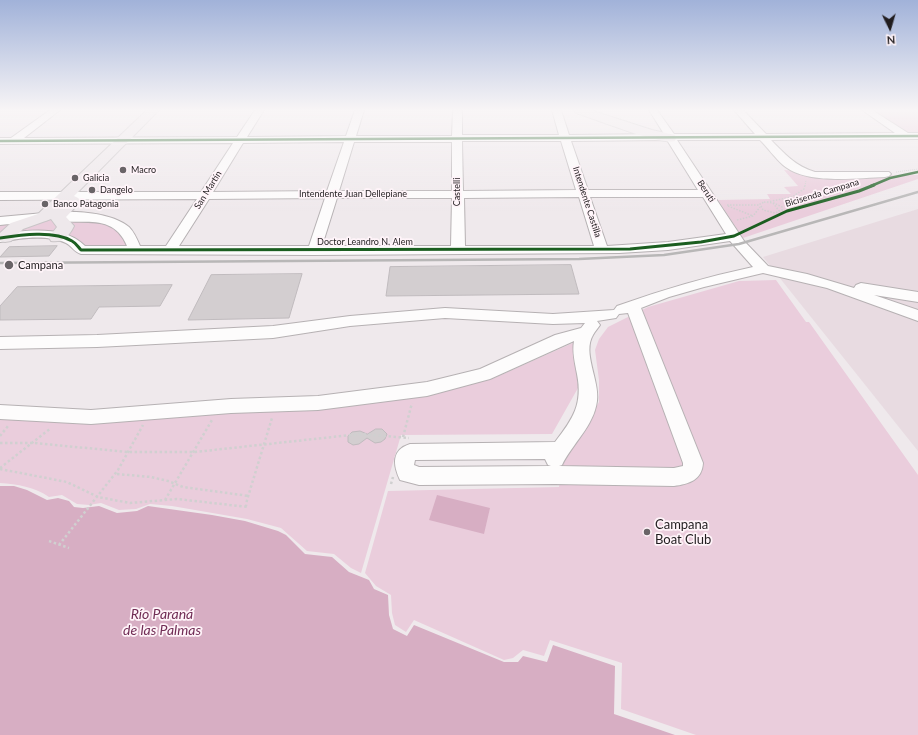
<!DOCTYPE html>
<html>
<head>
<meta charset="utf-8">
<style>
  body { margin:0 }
  #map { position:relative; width:918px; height:735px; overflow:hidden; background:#efe9ec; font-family:Lato,sans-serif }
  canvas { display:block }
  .north { position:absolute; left:870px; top:8px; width:40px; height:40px; -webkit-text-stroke:3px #fff4f9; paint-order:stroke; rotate:175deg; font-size:11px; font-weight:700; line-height:16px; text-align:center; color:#211d1f }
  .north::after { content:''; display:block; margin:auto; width:14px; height:18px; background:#211d1f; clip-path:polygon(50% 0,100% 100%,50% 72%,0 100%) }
</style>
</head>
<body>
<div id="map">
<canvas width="918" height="735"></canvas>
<div class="north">N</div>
</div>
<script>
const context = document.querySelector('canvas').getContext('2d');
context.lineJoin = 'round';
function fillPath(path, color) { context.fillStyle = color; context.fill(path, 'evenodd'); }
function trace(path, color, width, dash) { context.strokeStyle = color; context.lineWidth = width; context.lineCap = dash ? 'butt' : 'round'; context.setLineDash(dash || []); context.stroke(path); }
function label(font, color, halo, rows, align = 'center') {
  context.font = font + ' Lato,sans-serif'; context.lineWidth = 3.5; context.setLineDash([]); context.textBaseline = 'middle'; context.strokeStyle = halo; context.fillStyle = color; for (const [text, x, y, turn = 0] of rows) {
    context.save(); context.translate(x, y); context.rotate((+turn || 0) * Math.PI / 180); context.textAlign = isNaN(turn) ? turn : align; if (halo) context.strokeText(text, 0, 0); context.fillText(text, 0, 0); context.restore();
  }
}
const built = new Path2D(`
  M918,209V451L763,257Z`);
const green = new Path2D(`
  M865,110H918V133H902Z
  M784,170C795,170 804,175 815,176L918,175V179L743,238L718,200L770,199L767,194H791L784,187L798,186Z
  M59,211L113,223L135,250H81L73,241L40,235L0,238V221Z
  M776,280L806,322H809L918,475V735H696L621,709L622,663L550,640L544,656L523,650L513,658L504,660L414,620L406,632L395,625L392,613L391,595L376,586L365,573L388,491L559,487L562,466L599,402V380L595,350L599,339L608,327L648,307L739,281Z
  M575,342L578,388L552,434L401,435L361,573L351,568L334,554L307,551L281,528L247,519L172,506L150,504L136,509L119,510L101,503L89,505L77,504L62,495L49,497C35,487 17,484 0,483V418L416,396L494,378Z`);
const water = new Path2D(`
  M0,486H14L27,490L47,500L58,498L69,501L74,507L83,508L99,506L117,513L137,511L148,506L212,515L245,521L278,531L286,535L305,554L332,557L349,572L369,580L374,589L388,595L389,615L393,629L407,636L414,625L504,662H518L523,656L547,662L553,645L615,666L614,714L675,735H0Z
  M437,495L490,508L484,534L429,520Z`);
const building = new Path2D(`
  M57,246L49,256L0,257L9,247Z
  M571,265L579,294L386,296L390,267Z
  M302,274L289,318L188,320L211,275Z
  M172,285L160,306L99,307L91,319L0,320V306L17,287Z
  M376,429H382L387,434L385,439L381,442L375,443L367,438L359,444L353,445L348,442V436L352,432L360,431L367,434Z`);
const pathFar2 = new Path2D(`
  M896,172L918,169
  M805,186L806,180`);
const pathFar1 = new Path2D(`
  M764,202L774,203L782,207V210L775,213L763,210L760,204Z
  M767,202L792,197L804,189L805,185
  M773,203L780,212
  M727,205H760
  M728,206L753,216
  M737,220L753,216L760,207`);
const path = new Path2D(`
  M0,436L8,426
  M403,437L412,403
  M0,443H34L128,452H195L360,434L409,438
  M0,468L51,428
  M0,469L67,482L98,497L130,503L177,499L248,507L246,506L247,500L272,418
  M117,474L151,477L168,481L183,487L249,496
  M391,484L393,477
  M165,500L212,420
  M49,541L69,548
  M59,545L118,470L143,425`);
const minor = new Path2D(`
  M50,110H60L24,138L237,137L255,110H264L247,137L346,136L355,110H364L356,136H452L453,110H462V135H559L552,110H561L569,135L664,134L649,110H657L674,134H755L734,110H743L766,134L895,133L862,110H872L908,133H918V139L771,140C785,154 795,166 815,172H889L891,174L889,176L885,177C856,178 806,185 783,165C775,158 768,148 760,140H677L744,241L768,266L807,274L854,288L856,285L861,283L918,292V302L874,295L918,310V321L827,288L763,273L704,287L669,297L641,308L703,463C702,480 689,484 674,486L555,484L419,485L400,480C393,465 391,450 410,444L555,442C573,419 583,404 577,374C575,363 572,352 574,341L490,379L427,396L318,410L231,413L91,424L0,419V405L91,410L231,399L318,396L427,382L480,369L555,335L581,328L585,323L553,324L445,318L350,326L273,338L97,347L0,349V337L97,335L273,326L350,316L445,308L553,314L614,310L617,306C662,290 706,277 753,267L730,241L668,250L619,253L314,255L81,254C74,252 72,246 66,243C47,234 20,238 0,242V234C26,230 65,225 85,246H127C113,211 80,226 53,220L51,217L53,214C72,209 113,213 129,227C134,232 137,239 140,246H166L197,199L0,200V192H201L233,143L0,144V138H11ZM667,140L698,190H588L571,141ZM462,141H561L576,190L463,191ZM344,142L327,191L213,192L243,143ZM354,142H452V191H339ZM579,197L594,246H465L464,198ZM590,197H703L726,234L668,242L607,246ZM325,198L309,246H179L209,199ZM337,198H452L451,246H322ZM628,313L683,463V466L674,468L559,466L562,465C572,444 594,426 597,401C600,381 582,353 593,335C595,331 598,328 600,325L597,321L616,318L619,314ZM545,459L548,465L551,466L419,467L414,465L415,460Z
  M44,213L48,214L50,217L48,220L0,225V217Z`);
const major = new Path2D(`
  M147,110H159L74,196L78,198L81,201L66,217L74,226C69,236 63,243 51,241L49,237L57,227L51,219L23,229L11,241L5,242L0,241V233L11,223L38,214Z
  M574,110H590L652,130L675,135L676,138L675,141C659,145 595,119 576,113Z`);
const rail = new Path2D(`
  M0,263L579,259L664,255L739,244L918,192`);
const cyclewayFar1 = new Path2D(`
  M0,141L918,136
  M871,186L890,178L918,172`);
const cycleway = new Path2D(`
  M0,238C20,235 54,230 72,241C76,243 78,247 81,250L630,249L701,242L734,236L787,211L859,191L874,185`);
const markers = [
  [123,170,4,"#696467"],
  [75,178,4,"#696467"],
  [92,190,4,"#696467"],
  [45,204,4,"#696467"],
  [9,265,5,"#696467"],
  [647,532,4,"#696467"]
];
const farPoinames = [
  ["Macro",131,170],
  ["Galicia",83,178],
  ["Dangelo",100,190],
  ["Banco Patagonia",53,204]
];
const farStreetnames = [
  ["San Martín",208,190,-58],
  ["Beruti",706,191,57],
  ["Castelli",457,192,-90],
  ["Bicisenda Campana",822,193,-17],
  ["Intendente Juan Dellepiane",353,194],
  ["Intendente Castilla",587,202,72],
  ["Doctor Leandro N. Alem",365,242]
];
const poiNames = [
  ["Campana",18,265]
];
const nearPoinames = [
  ["Campana",655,525],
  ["Boat Club",655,540]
];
const nearWaternames = [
  ["Río Paraná",162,614],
  ["de las Palmas",162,630]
];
fillPath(built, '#e8dbe1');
fillPath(green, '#eacddc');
fillPath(water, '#d7aec3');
fillPath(building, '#d3ced0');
trace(building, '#c0bbbe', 1);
trace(minor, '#b6b1b3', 2);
trace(major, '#c9c5c7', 2);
trace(pathFar2, '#d0d0d0', 1, [1, 1]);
trace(pathFar1, '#d0d0d0', 1.5, [1.5, 1.5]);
trace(path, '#d0d0d0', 2.5, [2.5, 2.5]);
fillPath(minor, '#fdfcfc');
fillPath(major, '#eee8eb');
trace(rail, '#b8b7b7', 2.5);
trace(cyclewayFar1, '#1b5e20', 2.5);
trace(cycleway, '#1b5e20', 3);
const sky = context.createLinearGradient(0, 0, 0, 212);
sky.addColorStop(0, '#a1b2d9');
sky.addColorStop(0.52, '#f8f5f6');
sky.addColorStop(1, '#f8f5f600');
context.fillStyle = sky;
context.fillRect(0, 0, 918, 212);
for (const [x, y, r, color] of markers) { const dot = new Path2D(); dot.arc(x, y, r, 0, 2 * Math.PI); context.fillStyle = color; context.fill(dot); trace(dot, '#fff4f9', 1.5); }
label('9px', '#211d1f', '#fff4f9', farPoinames, 'left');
label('9px', '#211d1f', '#fff4f9', farStreetnames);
label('11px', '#211d1f', '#fff4f9', poiNames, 'left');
label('13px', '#211d1f', '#fff4f9', nearPoinames, 'left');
label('italic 14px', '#712d55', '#fff4f9', nearWaternames);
</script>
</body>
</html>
